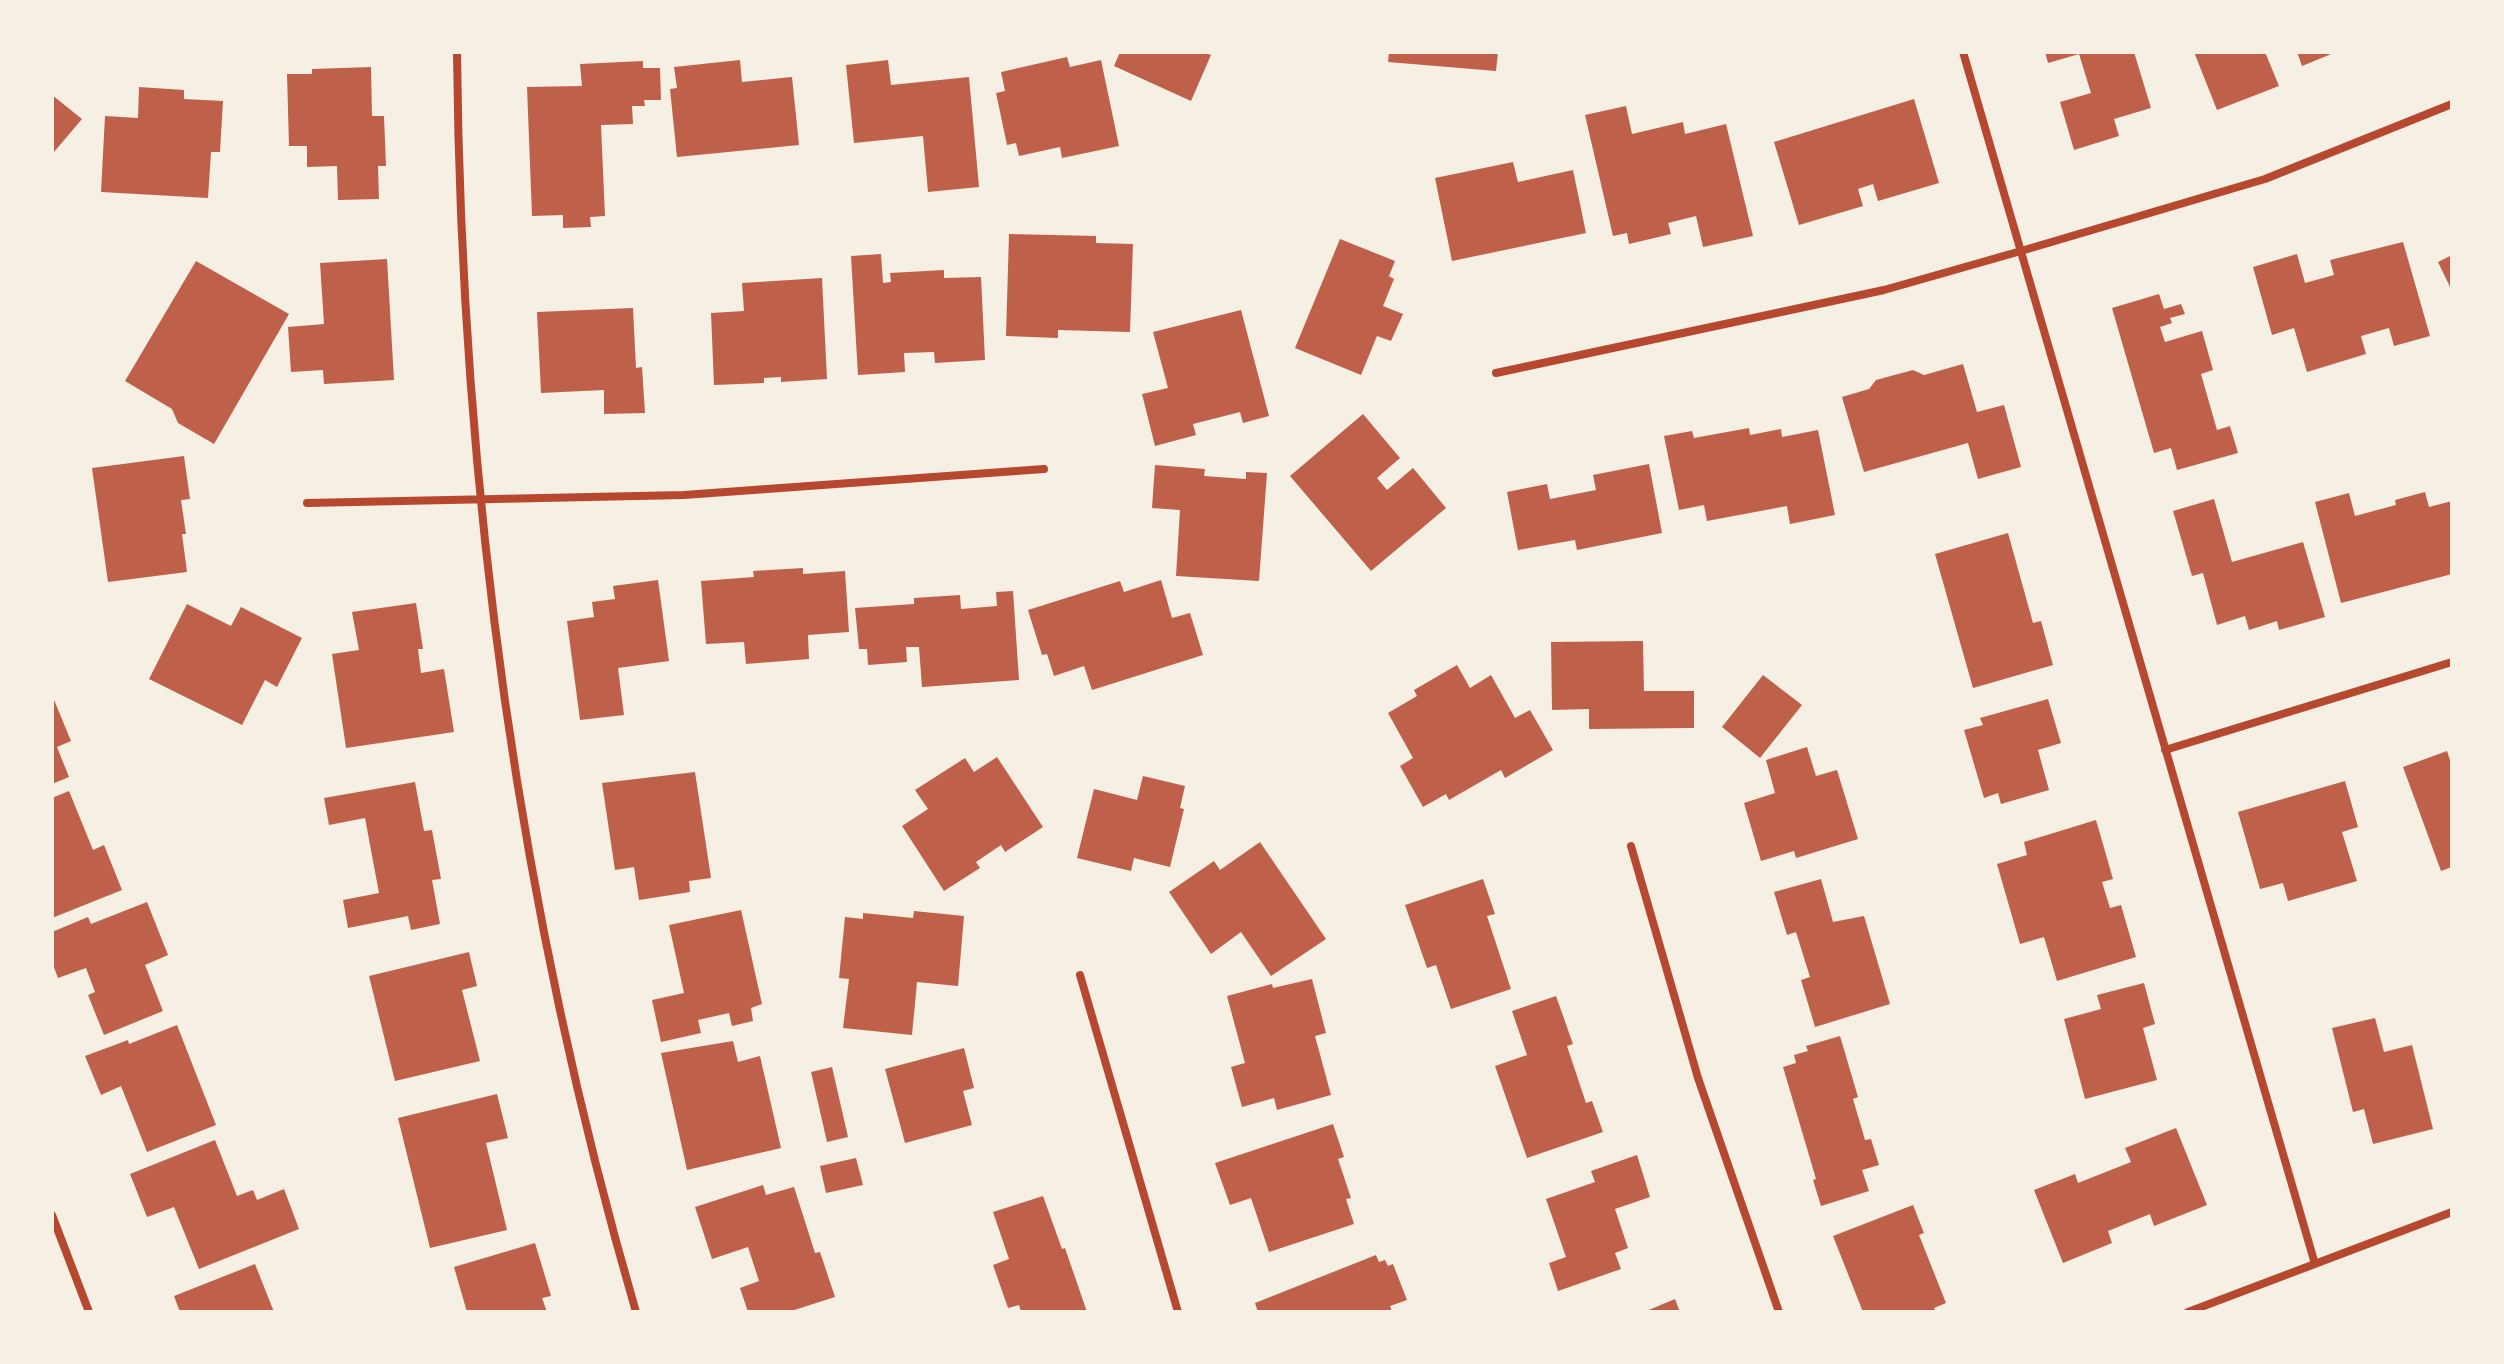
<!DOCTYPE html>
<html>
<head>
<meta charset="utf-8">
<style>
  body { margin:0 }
  #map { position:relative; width:2504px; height:1364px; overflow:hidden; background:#f6efe4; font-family:"IBM Plex Sans",sans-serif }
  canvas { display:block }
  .frame { position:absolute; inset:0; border:54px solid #f6efe4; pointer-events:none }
</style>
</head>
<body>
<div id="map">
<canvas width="2504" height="1364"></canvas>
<div class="frame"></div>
</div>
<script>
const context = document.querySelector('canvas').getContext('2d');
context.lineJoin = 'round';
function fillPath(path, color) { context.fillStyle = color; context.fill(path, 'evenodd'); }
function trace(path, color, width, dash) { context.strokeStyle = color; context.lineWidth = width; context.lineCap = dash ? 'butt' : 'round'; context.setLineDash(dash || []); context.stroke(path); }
const building = new Path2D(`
  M1120,52H1204L1211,55L1191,101L1114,66Z
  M1389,52H1498L1496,71L1388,62Z
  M2045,52H2134L2151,108L2114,119L2119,136L2074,150L2060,102L2091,93L2079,54L2048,63Z
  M2194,52H2265L2279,86L2217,110Z
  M2297,52H2336L2302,66Z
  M1067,57L1070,67L1101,60L1119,146L1062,158L1060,147L1019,156L1016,143L1007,145L996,93L1005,91L1001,72Z
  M740,60L742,82L792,77L799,145L677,157L670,89L677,88L674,67Z
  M888,60L891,85L969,77L979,187L928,192L923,136L854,143L846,65Z
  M643,61V68H660L661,100H644L645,106H632L633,124L601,125L605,216L590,217L591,227L563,228V215L532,216L527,87L582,86L580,64Z
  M371,67L372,116H384L386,166H378L379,199L338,200L337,166L307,167V146H289L287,74H312V69Z
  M139,87L184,90V99L223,101L220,152H211L208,198L101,192L105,116L138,118Z
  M52,95L82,119L54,152L52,150Z
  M1914,99L1939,183L1878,201L1873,184L1858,189L1863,206L1799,225L1774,142Z
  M1626,106L1632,134L1683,122L1685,134L1726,124L1753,236L1703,247L1696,216L1668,223L1671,234L1629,244L1627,233L1613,236L1585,115Z
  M1513,162L1518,182L1573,170L1586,233L1452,261L1435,178Z
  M1009,234L1096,236V243L1133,244L1130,332L1058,330V338L1006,336Z
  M1340,239L1395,261L1389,276L1394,279L1383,306L1403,314L1391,341L1377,336L1361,375L1295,348Z
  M2403,242L2430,336L2394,346L2389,328L2361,336L2366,354L2307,372L2294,328L2272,335L2253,267L2297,254L2305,283L2334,275L2330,260Z
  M881,254L883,283L891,282L890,273L944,270V278L981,277L985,360L935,363L934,352L904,353L905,372L858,375L851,256Z
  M2452,255V291L2438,262Z
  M387,259L394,380L324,384L323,370L291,372L288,327L324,324L320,263Z
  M196,261L289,314L214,444L178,423L172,409L125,381Z
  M822,278L827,379L781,382V377L764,378V383L714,385L711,313L744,311L742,283Z
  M2159,294L2164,309L2181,304L2185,314L2170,318L2172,323L2160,327L2165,342L2202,331L2213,370L2201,374L2217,430L2230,426L2238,453L2177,470L2171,448L2154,453L2112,308Z
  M633,308L636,368L642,367L645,413L604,414V390L541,393L537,312Z
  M1241,310L1269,416L1243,423L1240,412L1193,424L1196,435L1155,446L1142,394L1168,388L1153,332Z
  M1963,364L1977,412L2004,405L2021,467L1978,479L1968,443L1864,472L1842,397L1869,389L1876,380L1913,370L1924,375Z
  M1363,414L1400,458L1377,478L1387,490L1413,468L1446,508L1371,571L1290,476Z
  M1749,428L1750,435L1781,429L1782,437L1818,430L1835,515L1790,524L1787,506L1707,521L1704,505L1679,510L1664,436L1692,431L1694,438Z
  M184,456L190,499L181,500L186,534H182L187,572L108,582L92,468Z
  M1649,464L1662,533L1577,550L1575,540L1518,550L1507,492L1547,484L1550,499L1596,490L1593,475Z
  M1155,465L1205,469L1204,476L1246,479V472L1267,473L1259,581L1176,576L1180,510L1152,508Z
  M2425,492L2429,507L2452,501V574L2341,603L2315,502L2349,493L2355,516L2396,505L2395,500Z
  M2214,499L2232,562L2303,542L2325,617L2279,630L2277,621L2249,630L2245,616L2217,625L2203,573L2192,576L2173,511Z
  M2008,533L2033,623L2041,621L2053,665L1973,688L1935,554Z
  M803,568V574L845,571L849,632L808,635L809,659L746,664L744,642L706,644L701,581L754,577L753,571Z
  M658,580L669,661L618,668L624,715L580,720L567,621L594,617L592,602L615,599L613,586Z
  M1161,580L1172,618L1190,613L1203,655L1092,690L1084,666L1054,676L1047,654L1042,655L1028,610L1120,581L1124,592Z
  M1013,591L1019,680L922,687L919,647H906L907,662L868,665L867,649H859L855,608L914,604V598L960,595L961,609L997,606L996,592Z
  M416,603L423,649H418L421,673L444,669L454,732L346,748L332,654L359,650L352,612Z
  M187,604L231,626L241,607L302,638L277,687L265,680L242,725L149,679Z
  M1643,641L1644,691H1694V728L1589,729V709L1552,710L1551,642Z
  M1457,665L1470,688L1491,675L1515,718L1530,710L1553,750L1505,778L1501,770L1449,800L1446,794L1423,807L1400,766L1413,758L1388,713L1417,696L1414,690Z
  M1763,675L1802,705L1760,758L1722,727Z
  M52,695L71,741L57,747L69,777L52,784Z
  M2048,699L2061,743L2038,750L2049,790L2001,804L1998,793L1984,798L1964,730L1983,725L1980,718Z
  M1807,747L1816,776L1837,770L1858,839L1796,858L1794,851L1761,861L1744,803L1775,793L1766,760Z
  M2447,751L2452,766V867L2441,871L2403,767Z
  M997,757L1043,827L1005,852L1001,845L976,862L980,868L944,891L902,826L928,809L915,790L965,758L974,772Z
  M695,772L711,878L689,881L690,892L639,900L634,867L615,870L602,783Z
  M1143,776L1185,786L1180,808L1184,809L1170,867L1134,858L1131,871L1077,858L1094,789L1137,800Z
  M2345,781L2358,827L2342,832L2357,881L2288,901L2283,883L2260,889L2238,812Z
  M415,782L424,831L432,830L441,879L432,880L440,924L411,930L408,916L348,928L343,900L379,893L365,818L329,825L324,798Z
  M69,791L93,850L104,845L122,890L52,918V798Z
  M2096,820L2113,879L2102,882L2110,908L2121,905L2136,957L2057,981L2044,937L2020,944L1997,864L2027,855L2024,842Z
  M1260,842L1326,939L1271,976L1241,932L1211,954L1169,892L1214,861L1220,870Z
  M1483,879L1495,914L1487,916L1511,989L1451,1009L1436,965L1427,968L1405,905Z
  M1821,879L1833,922L1864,916L1890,1004L1815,1027L1801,980L1810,977L1796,932L1787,935L1774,892Z
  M147,902L168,955L145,965L163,1011L104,1035L88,995L95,992L86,968L58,978L52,962V932L88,917L91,924Z
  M741,910L762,1004L751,1008L753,1021L732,1026L729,1013L698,1020L701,1033L661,1042L652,1000L684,993L669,925Z
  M914,911L964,916L958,986L917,982L912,1035L843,1028L849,979L839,978L845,917L863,919V913L913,918Z
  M469,952L477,986L462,990L480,1061L395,1081L369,976Z
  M1312,979L1326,1033L1315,1036L1331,1095L1277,1110L1274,1098L1242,1107L1231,1067L1245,1063L1227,996L1272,984L1273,988Z
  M2144,983L2155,1024L2143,1028L2157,1080L2085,1099L2064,1019L2101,1009L2097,995Z
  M1556,996L1573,1044L1567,1046L1586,1103L1592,1101L1603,1132L1527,1158L1495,1066L1527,1055L1512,1011Z
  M2375,1018L2384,1052L2412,1045L2433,1129L2373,1144L2364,1109L2353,1112L2332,1028Z
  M177,1025L216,1125L147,1152L121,1086L101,1095L85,1056L128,1040L129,1044Z
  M1840,1036L1858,1097L1853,1099L1865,1140L1871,1139L1879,1165L1862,1170L1869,1191L1821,1206L1813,1180L1816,1179L1783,1067L1796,1063L1794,1055L1808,1051L1806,1046Z
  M733,1041L738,1062L760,1056L781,1148L687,1170L661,1053Z
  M964,1048L974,1088L963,1091L972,1125L905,1143L885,1069Z
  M832,1067L848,1137L827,1142L811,1072Z
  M497,1094L508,1138L486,1143L507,1230L430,1248L398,1118Z
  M1333,1124L1344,1157L1338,1159L1351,1198L1346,1199L1354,1224L1269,1252L1251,1198L1230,1205L1215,1163Z
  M2176,1128L2207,1205L2154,1226L2150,1214L2108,1231L2112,1243L2063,1263L2034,1190L2075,1174L2078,1183L2131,1162L2125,1148Z
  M215,1140L237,1196L253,1190L257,1200L284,1189L299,1229L199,1269L174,1207L147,1217L130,1174Z
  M1637,1155L1650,1197L1615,1209L1628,1248L1615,1253L1621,1269L1558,1291L1549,1263L1566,1257L1546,1199L1595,1182L1591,1171Z
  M856,1158L863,1185L826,1193L820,1166Z
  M763,1185L766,1195L794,1187L815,1253L820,1252L835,1297L788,1312H748L740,1288L759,1281L748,1247L712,1259L695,1207Z
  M1043,1196L1062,1249L1065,1248L1087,1312H1021L1019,1305L1008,1308L993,1265L1009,1259L993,1212Z
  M1913,1205L1924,1233L1919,1235L1946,1303L1934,1308L1936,1312H1863L1833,1236Z
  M535,1243L551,1296L542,1298L547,1312H467L454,1267Z
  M1376,1255L1379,1262L1385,1260L1388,1266L1393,1264L1407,1300L1390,1306L1392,1312H1258L1255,1303Z
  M255,1264L274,1312H180L174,1296Z
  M1675,1299L1680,1312H1644Z`);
const minor = new Path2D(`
  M457,52C461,477 517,903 636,1312
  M1963,52L2315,1264
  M1496,373L1884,290L2021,251L2265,179L2452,104
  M307,503L684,495L1044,469
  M2165,750L2452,662
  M1631,846L1698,1078L1779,1312
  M1080,975L1178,1312
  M52,1215L89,1312
  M2188,1312L2452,1212`);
fillPath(building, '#bf614a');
trace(minor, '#b5482f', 8);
</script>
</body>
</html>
